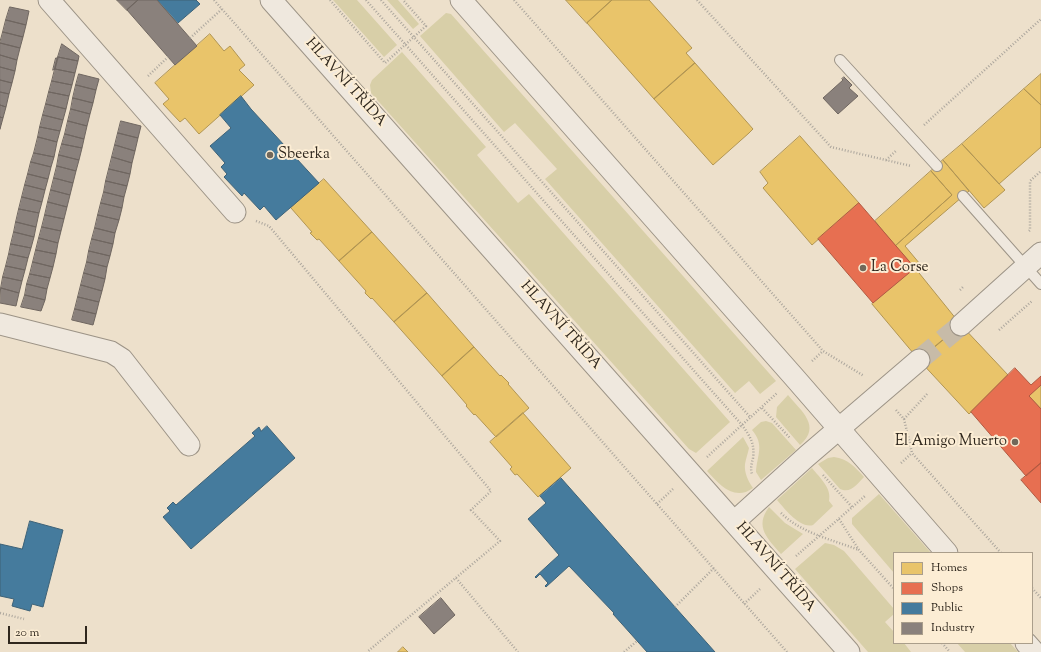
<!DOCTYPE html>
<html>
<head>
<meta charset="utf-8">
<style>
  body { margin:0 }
  #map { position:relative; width:1041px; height:652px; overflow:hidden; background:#ede0cb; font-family:"Sorts Mill Goudy",serif }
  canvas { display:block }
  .legend { position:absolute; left:893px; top:552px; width:140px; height:92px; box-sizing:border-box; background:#fcedd4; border:1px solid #aa9e8b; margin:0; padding:5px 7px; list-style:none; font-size:12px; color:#2f271d }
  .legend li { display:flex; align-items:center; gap:8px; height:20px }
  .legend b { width:20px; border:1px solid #aa9e8b }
  .scale { position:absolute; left:8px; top:626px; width:79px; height:18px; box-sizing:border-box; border:2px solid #2f271d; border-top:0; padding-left:5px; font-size:12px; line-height:14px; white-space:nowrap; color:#2f271d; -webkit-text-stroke:3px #fcedd4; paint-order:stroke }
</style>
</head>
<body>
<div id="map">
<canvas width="1041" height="652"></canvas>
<ul class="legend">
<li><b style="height:11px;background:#e9c46a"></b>Homes</li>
<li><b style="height:11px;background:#e76f51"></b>Shops</li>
<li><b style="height:11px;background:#457b9d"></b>Public</li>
<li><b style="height:11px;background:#8a817c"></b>Industry</li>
</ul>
<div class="scale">20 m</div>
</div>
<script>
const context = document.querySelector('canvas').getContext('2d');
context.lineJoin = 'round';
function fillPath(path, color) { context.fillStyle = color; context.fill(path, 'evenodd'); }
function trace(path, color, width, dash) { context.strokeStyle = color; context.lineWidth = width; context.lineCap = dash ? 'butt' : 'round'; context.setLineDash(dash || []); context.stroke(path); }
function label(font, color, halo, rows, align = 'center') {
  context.font = font + ' "Sorts Mill Goudy",serif'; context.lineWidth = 4; context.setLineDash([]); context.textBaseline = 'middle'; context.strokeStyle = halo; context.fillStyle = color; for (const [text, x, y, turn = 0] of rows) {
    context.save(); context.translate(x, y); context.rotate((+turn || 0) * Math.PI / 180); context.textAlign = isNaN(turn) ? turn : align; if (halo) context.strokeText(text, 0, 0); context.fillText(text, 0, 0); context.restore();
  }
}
const green = new Path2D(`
  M333,0H357L397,45L384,57Z
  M387,0H398L419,24L413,29Z
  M446,13L451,14L776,381L760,394L749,381L735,393L545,179L557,169L515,123L504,132L420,36Z
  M402,52L486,147L477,155L518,203L529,194L730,422L696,453L689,449L371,93L370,85L372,80Z
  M788,395C801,411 822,426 800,445L776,417L777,407Z
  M766,421L772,423L796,450L761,480L756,472C757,455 765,445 752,430L761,422Z
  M743,437L749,448C748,453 746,458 745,464C744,472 748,481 753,488C734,502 719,484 707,471Z
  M834,457C848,459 855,467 864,477C857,484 851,494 840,489L818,464L828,458Z
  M812,468C820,478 832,488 829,501L833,506L813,525C800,529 784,508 777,500Z
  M879,494L931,553H894V573L852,524V518Z
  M769,507L785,523L803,534L781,554C768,539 754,527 769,507Z
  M825,543L834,545L844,551L894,609V614L885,622L894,632V643H904L911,652H868L795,569Z
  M957,643H1010L1018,652H965Z`);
const homes = new Path2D(`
  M566,0H612L587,23Z
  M612,0H649L692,48L686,53L695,63L654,99L587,23Z
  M210,34L224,51L230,46L245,65L239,70L254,85L199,134L185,118L180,122L163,104L169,99L155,83Z
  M695,63L753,129L749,133L713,165L654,99Z
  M1041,74V105L1024,89Z
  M1024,89L1041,105V147L999,184L962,144Z
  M800,136L859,203L812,245L763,188L768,183L760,172Z
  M962,144L1005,190L984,208L943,160Z
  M943,160L969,191L905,246L920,264L915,268L895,246L952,195L931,171Z
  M931,171L952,195L895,246L875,221Z
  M324,179L372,232L339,261L319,239L317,240L310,233L312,232L291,208Z
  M372,232L427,293L394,322L372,298L371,299L365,293L366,291L339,261Z
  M915,268L961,325L919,360L872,304Z
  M427,293L474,347L442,376L394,322Z
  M961,325L1008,375L969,414L919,360Z
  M474,347L500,376L501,375L509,383L508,384L529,408L496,437L475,414L474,415L466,406L467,405L442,376Z
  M1041,385V409L1029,396Z
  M523,413L571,468L538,497L517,474L515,475L510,469L512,467L490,442Z
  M403,647L408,652H398Z`);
const shops = new Path2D(`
  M859,203L915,268L873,303L818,239Z
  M1015,368L1031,385L1041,376V385L1029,396L1041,409V463L1026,476L971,412Z
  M1041,463V503L1021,480Z`);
const public = new Path2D(`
  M157,0H196L200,4L178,23Z
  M241,96L251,109L319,183L276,220L264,206L260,210L244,193L242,196L224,177L227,174L221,167L225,163L210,146L231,128L220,115Z
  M267,426L295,458L191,549L163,517L170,511L167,508L173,502L176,505L255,436L252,433L259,427L261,431Z
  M561,478L675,607L715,652H647L613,614L614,613L569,566L546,587L545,586L548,583L540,574L536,578L535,577L559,555L528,519L546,503L540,496Z
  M30,521L63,530L43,607L32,604L30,611L12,606L14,599L0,596V544L22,549Z`);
const industry = new Path2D(`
  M117,0H138L127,10Z
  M138,0H157L197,46L175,65L127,10Z
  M10,7L29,11L26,25L6,20Z
  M6,20L26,25L23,37L3,32Z
  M3,32L23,37L20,48L0,43Z
  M0,43L20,48L17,60L0,55Z
  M62,44L79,56L78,61L58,57Z
  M0,55L17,60L15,71L0,67Z
  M58,57L78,61L75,73L55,69Z
  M56,58H58L55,69L53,70Z
  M0,67L15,71L12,83L0,80Z
  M55,69L75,73L72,85L52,81Z
  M79,74L99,79L96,90L76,85Z
  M844,77L852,85L849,88L858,96L838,114L823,98L843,80L842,79Z
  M0,80L12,83L9,94L0,92Z
  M52,81L72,85L69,96L49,92Z
  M76,85L96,90L93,103L73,98Z
  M0,92L9,94L6,107L0,105Z
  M49,92L69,96L66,109L46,104Z
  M73,98L93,103L90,114L71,109Z
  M46,104L66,109L63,120L43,115Z
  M0,105L6,107L3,118L0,117Z
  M71,109L90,114L87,126L68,121Z
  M43,115L63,120L60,131L40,127Z
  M0,117L3,118L0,129Z
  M68,121L87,126L84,139L65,134Z
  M121,121L141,126L138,138L118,133Z
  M40,127L60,131L57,142L38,137Z
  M118,133L138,138L135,151L115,145Z
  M65,134L84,139L82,148L62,144Z
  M38,137L57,142L54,157L34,153Z
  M62,144L82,148L79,160L59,155Z
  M115,145L135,151L132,163L112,157Z
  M34,153L54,157L51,167L31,162Z
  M59,155L79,160L76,171L57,166Z
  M112,157L132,163L130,174L109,169Z
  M31,162L51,167L48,179L28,174Z
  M57,166L76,171L73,183L54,178Z
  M109,169L130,174L127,186L106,181Z
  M28,174L48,179L45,190L25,185Z
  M54,178L73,183L70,195L51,190Z
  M106,181L127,186L124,197L104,192Z
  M25,185L45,190L42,202L22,197Z
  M51,190L70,195L67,207L48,202Z
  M104,192L124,197L122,208L101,203Z
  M22,197L42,202L39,213L19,209Z
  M48,202L67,207L64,219L45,215Z
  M101,203L122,208L119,220L98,215Z
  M19,209L39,213L36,227L16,222Z
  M45,215L64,219L61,231L42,227Z
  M98,215L119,220L115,233L95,228Z
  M16,222L36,227L34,237L14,232Z
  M42,227L61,231L58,243L39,238Z
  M95,228L115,233L113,244L92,239Z
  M14,232L34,237L31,248L11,244Z
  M39,238L58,243L56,254L36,250Z
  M92,239L113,244L110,256L89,251Z
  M11,244L31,248L28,258L9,254Z
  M36,250L56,254L53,267L33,262Z
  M89,251L110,256L107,267L87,262Z
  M9,254L28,258L25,270L6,266Z
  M33,262L53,267L50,278L30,274Z
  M87,262L107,267L105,279L84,273Z
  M6,266L25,270L22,281L3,277Z
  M84,273L105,279L102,291L81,285Z
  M30,274L50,278L47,289L27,284Z
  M3,277L22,281L19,293L1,288Z
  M27,284L47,289L45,300L25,295Z
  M81,285L102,291L99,302L78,297Z
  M1,288L19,293L16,306L0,303Z
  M25,295L45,300L41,311L21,307Z
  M78,297L99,302L96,314L75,309Z
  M75,309L96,314L93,325L72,320Z
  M441,598L455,615L434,634L419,617Z`);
const streetTunnel = new Path2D(`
  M919,360L961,325`);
const path = new Path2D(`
  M214,0L787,652
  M330,0L385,63L426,26L403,0
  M366,0L742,425C750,436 755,444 753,458C752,463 750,468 752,474
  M381,0L751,418
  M514,0L823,351L864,376
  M697,0L831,147L911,166
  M190,38L222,9
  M148,76L168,57
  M924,125L1041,19
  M886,160L897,150
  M256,221L269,226L491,491L471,510L500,541L367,652
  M1029,231L1030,230V181L1041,171
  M960,290L964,286
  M999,330L1032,301
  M812,361L823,351
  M762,408L790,438
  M896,410L904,419L912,453L1001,553
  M904,419L928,393
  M707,457L777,393
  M901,463L912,453
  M823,475L852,507
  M657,504L673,489
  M781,513C801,533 833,540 859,550
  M839,519L859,550L894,589
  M796,556L865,496
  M456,578L518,652
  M1032,588L1041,598
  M744,604L760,589
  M675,607L714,568
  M0,613L24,619
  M942,643L950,652
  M624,652L637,641`);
const lane = new Path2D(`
  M840,60L937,166
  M963,196L1041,284`);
const street = new Path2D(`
  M49,0L235,212
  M271,0L849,652
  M461,0L794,377L947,553
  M0,324L111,352L122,359L189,445
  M961,325L1041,253
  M734,522L807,456L919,360
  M1026,643L1034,652`);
const markers = [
  [270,155,4,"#72685a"],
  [863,268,4,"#72685a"],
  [1015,442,4,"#72685a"]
];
const streetNames = [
  ["HLAVNÍ TŘÍDA",345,83,48],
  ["HLAVNÍ TŘÍDA",560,326,48],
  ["HLAVNÍ TŘÍDA",775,568,49]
];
const poiNames = [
  ["Sbeerka",278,155],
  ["La Corse",871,268],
  ["El Amigo Muerto",1007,442,"right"]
];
fillPath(green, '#d8cfa8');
fillPath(homes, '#e9c46a');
trace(homes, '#b19553', 1);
fillPath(shops, '#e76f51');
trace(shops, '#b05941', 1);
fillPath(public, '#457b9d');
trace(public, '#3e6277', 1);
fillPath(industry, '#8a817c');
trace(industry, '#6f6660', 1);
trace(streetTunnel, '#c7bba8', 21, [21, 10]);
trace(lane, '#9c9386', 12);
trace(street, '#9c9386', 23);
trace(path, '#aca69d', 2.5, [1, 2]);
trace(lane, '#efe8de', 10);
trace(street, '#efe8de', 21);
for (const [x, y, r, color] of markers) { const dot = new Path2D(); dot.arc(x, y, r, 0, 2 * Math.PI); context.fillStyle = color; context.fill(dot); trace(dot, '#fcedd4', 1.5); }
label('15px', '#2f271d', '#fcedd4', streetNames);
label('15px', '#2f271d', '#fcedd4', poiNames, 'left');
</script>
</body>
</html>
